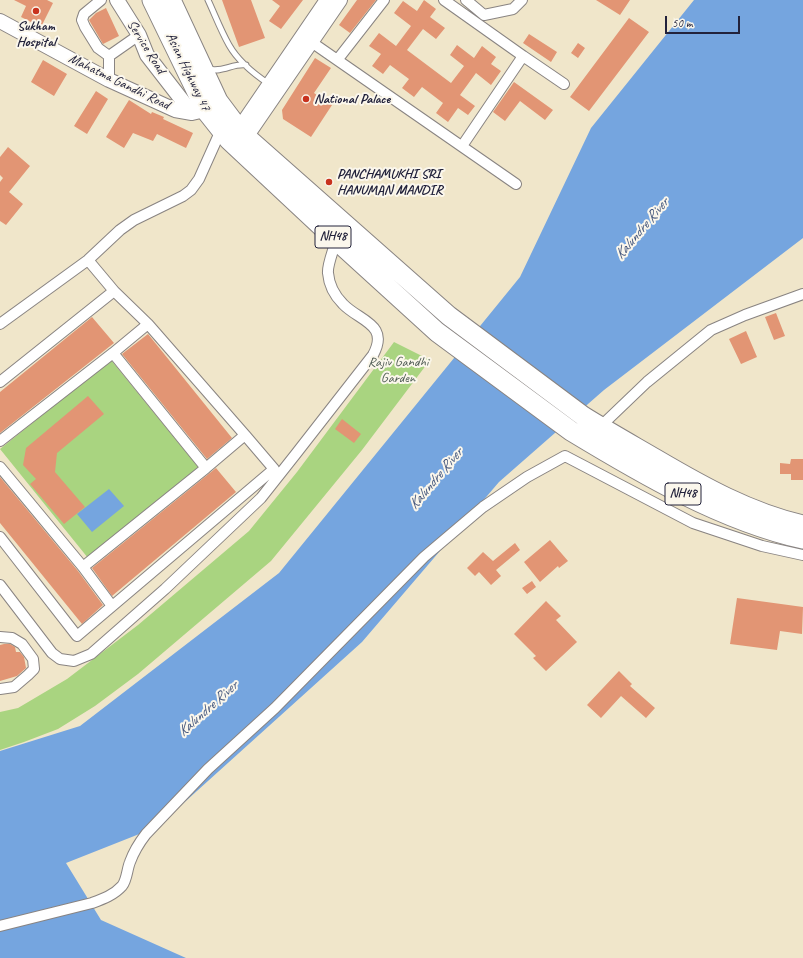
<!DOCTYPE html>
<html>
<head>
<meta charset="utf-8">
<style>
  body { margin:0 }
  #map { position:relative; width:803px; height:958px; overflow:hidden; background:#f0e6ca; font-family:Caveat,sans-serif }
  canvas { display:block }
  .scale { position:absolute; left:665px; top:16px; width:75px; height:18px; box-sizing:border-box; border:2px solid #22223b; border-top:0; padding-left:5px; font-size:12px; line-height:14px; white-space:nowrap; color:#22223b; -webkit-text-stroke:3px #fbf7ec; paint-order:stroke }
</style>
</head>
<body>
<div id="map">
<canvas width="803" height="958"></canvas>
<div class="scale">50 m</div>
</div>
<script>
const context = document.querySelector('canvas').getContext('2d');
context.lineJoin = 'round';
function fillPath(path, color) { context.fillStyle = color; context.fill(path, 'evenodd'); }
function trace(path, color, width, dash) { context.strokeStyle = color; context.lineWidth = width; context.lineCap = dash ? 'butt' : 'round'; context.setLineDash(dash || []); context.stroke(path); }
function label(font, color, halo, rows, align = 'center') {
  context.font = font + ' Caveat,sans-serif'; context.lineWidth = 4; context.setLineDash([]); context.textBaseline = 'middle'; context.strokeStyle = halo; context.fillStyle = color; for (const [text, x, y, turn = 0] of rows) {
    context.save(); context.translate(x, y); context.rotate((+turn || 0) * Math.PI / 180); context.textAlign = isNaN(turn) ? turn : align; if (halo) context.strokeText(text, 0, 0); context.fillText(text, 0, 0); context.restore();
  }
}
const green = new Path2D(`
  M394,342L430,360L362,450L271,561L138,674L95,706L58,729L24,742L0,750V712L18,708L67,679L138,625L249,531L297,472Z
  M111,360L199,468L88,558L0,449Z`);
const water = new Path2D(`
  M694,0H803V238L604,390L499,482L362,642L157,827L66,863L101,920L186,958H0V751L80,726L279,573L520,277L591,128Z
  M109,489L124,506L92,532L77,514Z`);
const building = new Path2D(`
  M14,0H47L53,3L41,27L21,17L26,6Z
  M222,0H251L265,38L239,47Z
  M272,0H303L281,29L269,21L280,6Z
  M357,0H376L350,33L339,25Z
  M424,0L436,9L430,17L445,28L436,39L423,29L407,50L451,83L464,66L450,55L457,45L474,58L482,46L496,57L491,64L501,71L491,85L476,73L460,95L475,106L468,115L458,108L448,122L436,113L443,103L422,87L414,97L402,88L409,79L390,65L383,74L372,66L381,54L369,46L379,33L396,46L411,26L394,13L403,1L417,11Z
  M596,0H630L620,15Z
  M106,8L119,36L103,44L89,20L96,13Z
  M629,18L649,32L589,111L570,97Z
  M529,34L557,52L551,62L523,43Z
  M578,43L585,48L578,58L571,53Z
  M315,58L331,68L314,93L332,105L311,137L283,119L282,110Z
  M43,60L67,74L54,96L31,82Z
  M514,82L553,110L545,120L520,101L505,121L493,112Z
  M96,91L108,99L87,134L74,126Z
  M129,100L151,114L152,112L164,117L163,119L193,133L186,148L157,134L153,141L133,133L124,148L106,137Z
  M8,147L30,166L9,192L23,204L6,225L0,221V182L3,178L0,175V157Z
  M776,313L785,336L774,340L765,317Z
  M92,317L114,343L0,433V392Z
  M746,331L757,357L741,364L729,339Z
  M148,334L232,438L207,459L122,354Z
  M88,396L104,414L57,453L55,472L85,507L64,524L30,484L36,479L23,465L26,448Z
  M342,419L361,434L354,443L335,429Z
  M791,459H803V480H791V474H780V463L790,464Z
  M216,468L236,492L112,596L92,568Z
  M0,477L78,571L103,605L82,624L0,523Z
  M550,540L568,561L559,568L558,566L540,582L524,562Z
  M515,543L520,550L496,570L501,576L491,585L479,572L475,576L467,568L483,552L493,561Z
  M532,581L536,587L527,594L522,588Z
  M737,598L803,607L802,634L780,631L777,650L730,644Z
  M546,601L561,616L556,620L577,642L546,671L533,658L536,656L514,634Z
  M4,644H10L15,647L16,652H20L24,657L26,668L17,676L0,681V645Z
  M619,671L632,684L630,686L655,708L646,718L621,696L601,718L587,705Z`);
const lane = new Path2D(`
  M208,0C215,15 221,31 229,45C238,61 254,74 269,84
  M209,69C222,73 233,63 246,65`);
const street = new Path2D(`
  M101,0L84,14L82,20L85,27L98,48L109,56V80
  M444,0L523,56L462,146
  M466,0L484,15L513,9L522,0
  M307,39L516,184
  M109,56L139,35
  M523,56L564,84
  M338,59L384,0
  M0,324L88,260L120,230L134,220L183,196L191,190L199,179L221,130
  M148,324L245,435
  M113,353L148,324L114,291
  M0,382L114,291L88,260
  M600,427L647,382L711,330L745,315L803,294
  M0,441L113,353L206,468
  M0,467L83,567L112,606
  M0,537L77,636L274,469L245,435L206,468L83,567
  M0,585L52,653L60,659L74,661L91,654L165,589L261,498L295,455L373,355C390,324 359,321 343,304C335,296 329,285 328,273C327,265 334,249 336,240
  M0,637L12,638L22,644L33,659L34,669L28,675L14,687L0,689
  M0,926L92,903C103,899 114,895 122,886C127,880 127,869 130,862C134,851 139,843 146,834L208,769L275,708L424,557L483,507L527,477L565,456L693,523L762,546L803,555`);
const secondary = new Path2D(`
  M117,0L139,35L147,55L192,113
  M0,21L109,80L175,110L192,113L213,108
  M233,136L239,129L327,0
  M240,144L246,137L340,0`);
const highway = new Path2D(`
  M152,0L206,111L229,140L336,240L437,332L571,431C642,474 722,521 803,539
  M171,0L218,101L242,133L449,316L583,416C607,431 632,445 656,459C702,486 750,513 803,525`);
const markers = [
  [36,11,4,"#c8321e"],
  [306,99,4,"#c8321e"],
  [329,182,4,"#c8321e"]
];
const shields = [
  [333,237,36],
  [683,494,36]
];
const shieldNames = [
  ["NH48",333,237],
  ["NH48",683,494]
];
const poiNames = [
  ["Sukham",36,26,"center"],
  ["Hospital",36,42,"center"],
  ["National Palace",314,99],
  ["PANCHAMUKHI SRI",337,174],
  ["HANUMAN MANDIR",337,190]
];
const streetNames = [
  ["Service Road",146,47,58],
  ["Asian Highway 47",188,72,64],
  ["Mahatma Gandhi Road",119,82,26]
];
const parkNames = [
  ["Rajiv Gandhi",398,362],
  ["Garden",398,378]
];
const waterNames = [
  ["Kalundre River",642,229,-50],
  ["Kalundre River",436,479,-50],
  ["Kalundre River",208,709,-42]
];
fillPath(green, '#a9d480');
fillPath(water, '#75a5df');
fillPath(building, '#e29574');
trace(lane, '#898482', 7);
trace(street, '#898482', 12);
trace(secondary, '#898482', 16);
trace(highway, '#898482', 21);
trace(lane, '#fff', 5);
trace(street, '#fff', 10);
trace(secondary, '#fff', 14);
trace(highway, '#fff', 19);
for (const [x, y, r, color] of markers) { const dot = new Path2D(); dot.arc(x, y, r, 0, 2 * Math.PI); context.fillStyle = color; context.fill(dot); trace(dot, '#fbf7ec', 1.5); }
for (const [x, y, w] of shields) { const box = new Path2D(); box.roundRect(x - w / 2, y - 11, w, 22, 3); context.fillStyle = '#fbf7ec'; context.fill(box); trace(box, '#22223b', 1); }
label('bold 13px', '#22223b', null, shieldNames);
label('bold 14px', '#22223b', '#fbf7ec', poiNames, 'left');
label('14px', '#22223b', '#fbf7ec', streetNames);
label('14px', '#4a5750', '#fbf7ec', parkNames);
label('italic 15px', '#43567d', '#fbf7ec', waterNames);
</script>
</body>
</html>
